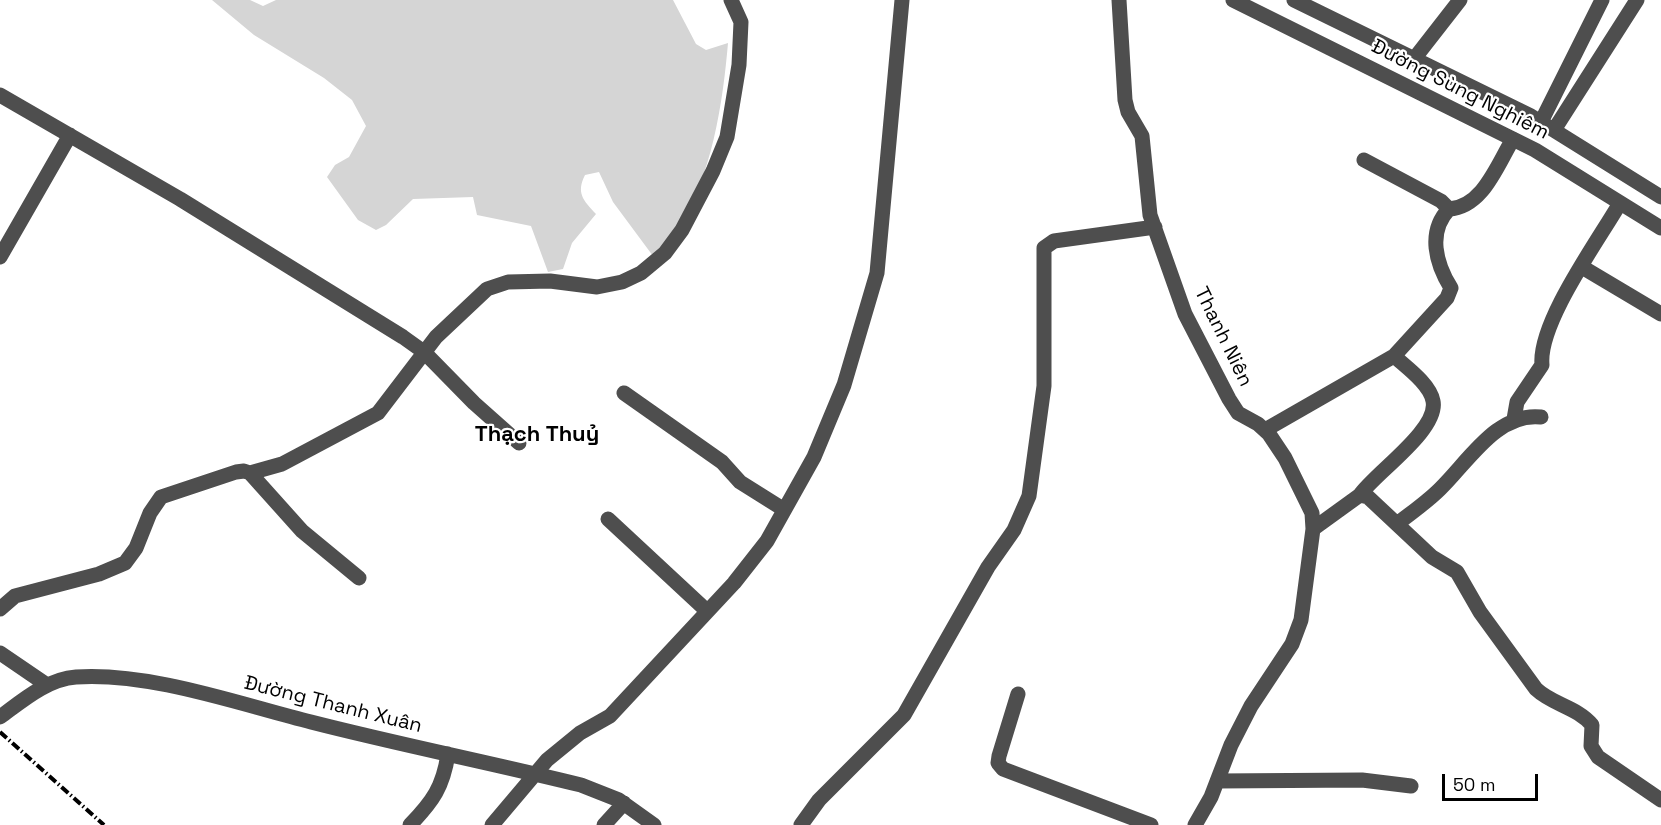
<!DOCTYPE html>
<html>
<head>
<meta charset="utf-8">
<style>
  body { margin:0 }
  #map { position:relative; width:1661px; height:825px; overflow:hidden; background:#fff; font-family:"Space Grotesk",sans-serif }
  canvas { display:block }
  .scale { position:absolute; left:1442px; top:774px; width:96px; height:27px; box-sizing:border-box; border:3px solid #000; border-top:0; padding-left:8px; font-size:18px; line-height:21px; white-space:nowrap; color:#000; -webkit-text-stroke:4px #fff; paint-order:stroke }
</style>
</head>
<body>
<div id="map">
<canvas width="1661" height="825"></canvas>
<div class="scale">50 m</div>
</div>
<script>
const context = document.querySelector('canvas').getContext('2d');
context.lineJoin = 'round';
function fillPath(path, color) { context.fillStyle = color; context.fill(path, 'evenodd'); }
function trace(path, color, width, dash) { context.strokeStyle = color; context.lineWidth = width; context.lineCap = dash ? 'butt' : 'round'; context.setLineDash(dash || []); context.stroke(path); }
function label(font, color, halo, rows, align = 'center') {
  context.font = font + ' "Space Grotesk",sans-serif'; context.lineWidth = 4.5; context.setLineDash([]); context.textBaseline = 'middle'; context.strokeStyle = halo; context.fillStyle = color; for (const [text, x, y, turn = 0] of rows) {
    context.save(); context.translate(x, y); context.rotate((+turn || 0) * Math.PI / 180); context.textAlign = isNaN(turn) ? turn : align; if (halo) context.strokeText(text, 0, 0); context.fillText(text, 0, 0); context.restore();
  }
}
const green = new Path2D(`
  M212,0H250L263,6L276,0H673L696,44L706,50L728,43C723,101 712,179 677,228C670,238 661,247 653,256L613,202L599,172L585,175C576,193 583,200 596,214L572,243L563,269L548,272L531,226L477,215L473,197L413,199L386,225L376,230L358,220L327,177L335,165L349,157L366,126L352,100L324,78L254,35Z`);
const minor = new Path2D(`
  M1119,0L1125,100L1128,112L1142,136L1150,215L1185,314L1229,399L1238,413L1258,424L1269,434L1285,458L1312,513L1313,529L1301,620L1292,644L1251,706L1231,745L1211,797L1195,825
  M1233,0L1535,150L1661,228
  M1294,0L1531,116L1661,197
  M1414,59L1460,0
  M0,95L180,199L403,337L424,352L474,403L519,443
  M1541,122L1602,0
  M1554,130L1637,0
  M1364,160L1441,201L1449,209
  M0,257L70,135
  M1582,267L1661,314
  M624,393L722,462L740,482L783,509
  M1514,419L1517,402L1542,365C1538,323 1598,241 1620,203
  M1265,430L1394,356L1447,298L1451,288C1436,264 1427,232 1449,209C1483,207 1497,165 1513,139
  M250,473L302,531L359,578
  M1360,495C1375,473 1439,430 1433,401C1430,384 1406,367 1394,356
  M608,519L707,611
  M1397,524C1411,513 1427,502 1440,489C1468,462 1497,412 1541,417
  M1313,529L1360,495L1368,497L1432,557L1457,572L1480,612L1536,689C1553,705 1577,707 1592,725L1591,746L1598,757L1661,800
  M0,609L15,596L99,574L125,563L136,548L150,513L161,497L236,472L244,471L250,473L282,464L378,413L436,337L487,289L508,282L550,281L597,287L622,282L641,273L665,253L682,230L713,171L727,137L739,65L741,22L731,0
  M0,653L47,685
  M1018,694L999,756L998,763L1003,769L1151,825
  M0,717C22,701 47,679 76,677C150,672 239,704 311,722C401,745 492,763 581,785L619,800L654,825
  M1217,781L1362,780L1411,786
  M410,825C433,801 443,787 448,754
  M492,825L547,760L580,733L610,716L734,583L767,541L814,457L844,385L877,273L902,0
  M604,825L624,803
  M801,825L819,800L904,715L988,567L1014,530L1029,496L1044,386V248L1054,241L1155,227`);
const rail = new Path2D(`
  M0,732L104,825`);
const streetNames = [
  ["Đường Sùng Nghiêm",1460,90,27],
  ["Thanh Niên",1223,337,64],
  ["Đường Thanh Xuân",333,705,14]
];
const quarterNames = [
  ["Thạch Thuỷ",537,435]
];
fillPath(green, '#d5d5d5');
trace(minor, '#4e4e4e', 15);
trace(rail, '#000', 4, [9, 3, 1.5, 3]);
label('20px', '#000', '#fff', streetNames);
label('bold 22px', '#000', '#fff', quarterNames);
</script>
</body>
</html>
